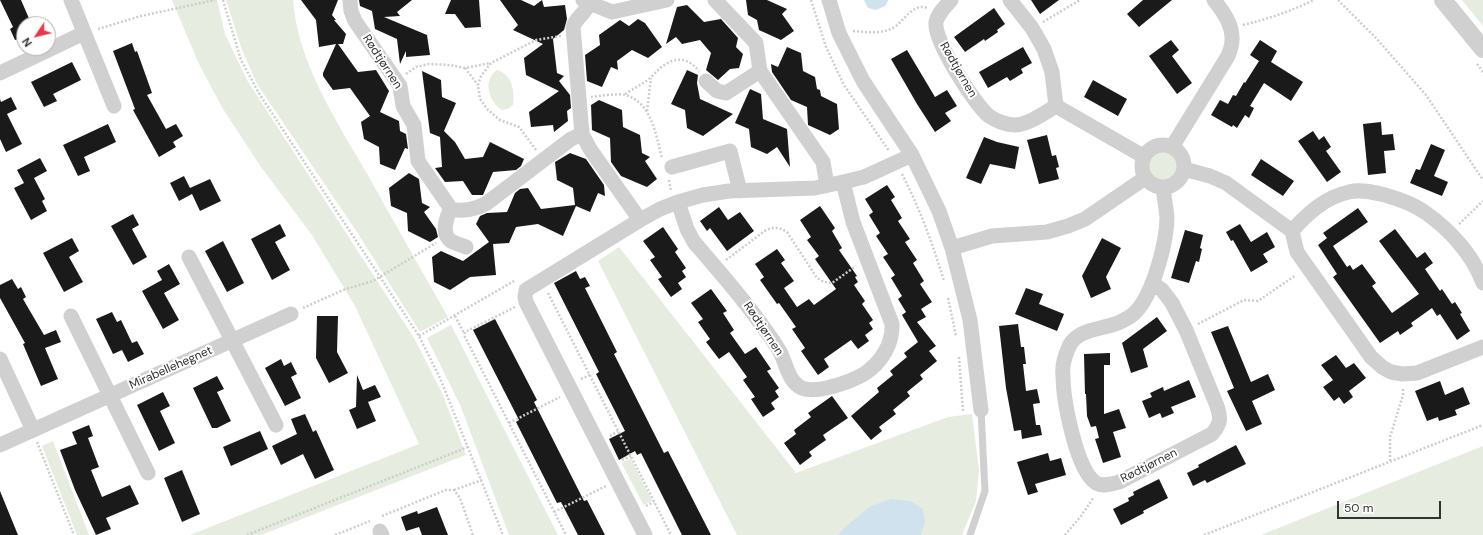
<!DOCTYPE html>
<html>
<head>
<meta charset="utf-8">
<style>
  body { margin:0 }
  #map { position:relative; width:1483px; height:535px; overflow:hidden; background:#fff; font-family:"DM Sans",sans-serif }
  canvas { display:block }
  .north { position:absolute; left:16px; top:16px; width:40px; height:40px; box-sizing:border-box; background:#fff; border:1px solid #adadad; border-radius:50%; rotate:235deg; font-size:11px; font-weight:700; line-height:16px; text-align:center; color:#333 }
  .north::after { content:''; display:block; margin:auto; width:14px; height:18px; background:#e63946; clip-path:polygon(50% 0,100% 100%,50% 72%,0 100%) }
  .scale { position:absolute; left:1337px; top:501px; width:104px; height:18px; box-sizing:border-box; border:2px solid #333; border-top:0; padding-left:5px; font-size:12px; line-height:14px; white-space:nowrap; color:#333; -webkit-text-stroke:3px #fff; paint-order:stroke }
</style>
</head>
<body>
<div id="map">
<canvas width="1483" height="535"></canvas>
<div class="north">N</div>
<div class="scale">50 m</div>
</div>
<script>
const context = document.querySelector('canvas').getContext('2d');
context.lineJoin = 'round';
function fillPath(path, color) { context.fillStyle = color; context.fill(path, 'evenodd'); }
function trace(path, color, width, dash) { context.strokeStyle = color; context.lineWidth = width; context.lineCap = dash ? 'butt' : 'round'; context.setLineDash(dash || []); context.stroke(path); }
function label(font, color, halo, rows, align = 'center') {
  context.font = font + ' "DM Sans",sans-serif'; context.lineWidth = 4; context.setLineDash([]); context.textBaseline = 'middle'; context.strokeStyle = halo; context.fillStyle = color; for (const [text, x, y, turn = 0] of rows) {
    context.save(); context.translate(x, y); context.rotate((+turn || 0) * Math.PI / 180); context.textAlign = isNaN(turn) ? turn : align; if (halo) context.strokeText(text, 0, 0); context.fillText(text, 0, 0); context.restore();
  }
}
const green = new Path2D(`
  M172,0H217L225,34L247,80L414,338L442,393L466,455L261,535H190L419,444L355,306L312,235L261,167L223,109L199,64Z
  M226,0H293C298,63 335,118 366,172C393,220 420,268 448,317L420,332L355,229L257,84L242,50Z
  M1462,0H1483V26Z
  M497,70C512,75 515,90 513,105L508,109L502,110C489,102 482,80 497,70Z
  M1146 166a16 16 0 1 1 32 0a16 16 0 1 1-32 0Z
  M619,247L796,473L948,417L972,414L979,470L976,501L962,535H921L925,523L843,529L838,535H737L598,261Z
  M451,325L558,535H509L461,407L427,338Z
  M53,441L89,535H77L42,446Z
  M1483,446V535H1261Z
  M629,459H631L652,501L644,505L643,504L622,464L623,462Z`);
const water = new Path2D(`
  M864,0H888V1L885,6L876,10L868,8Z
  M891,499L910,501L923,509L925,523L921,535H838L843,529L871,506Z`);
const building = new Path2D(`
  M0,0H21L31,23L24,24V52L18,39L15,40L10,29L13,27Z
  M301,0H338L332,15L336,20H334L346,34L343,44H338L358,72L376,70L389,91L380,112L399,121L400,131L406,134L408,149L405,148L395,170L380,164L379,147L364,139L361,122L370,116L350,88L333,90L323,76V73L336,44L319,47L316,20Z
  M359,0H412L397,12L400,16L384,17L427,35L430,55L406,57V51L400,64L397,39L375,29L372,11L360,6Z
  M451,0H479L481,27L465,28L455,14H445Z
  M500,0H521L534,6L542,0L544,7L565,5L567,19L564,30L553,39L557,73L564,76L559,81L570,95L571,108L567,111L568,121L554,132L553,125L531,127L529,112L559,91L526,75L524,58L543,44L513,30L518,25Z
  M746,0H767L787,9L782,14L794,31L781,40L759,30L757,20L748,15Z
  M1031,0H1059L1040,14Z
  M1143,0H1172L1139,27L1127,14Z
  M687,5L704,22L721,19L738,38L736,47L743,54L739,68L730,69L718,80L706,70L711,53L700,40L682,44L676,37L666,44L677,7Z
  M994,8L1005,24L997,30L998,32L985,41L984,39L965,52L954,37Z
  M638,19L645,23L662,47L648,58L632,50L617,61L618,70L611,67L602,87L587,81L585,55L600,45L599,35L620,20L629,26Z
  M1171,40L1179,50L1172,56L1192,83L1177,94L1149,56Z
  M1260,40L1277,51L1271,62L1303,82L1291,101L1264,83L1250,106L1254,108L1249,118L1245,115L1237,128L1233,125L1232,127L1211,115L1220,100L1228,104L1233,95L1236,96L1244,82L1245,83L1259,61L1250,55Z
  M132,43L135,52L137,51L152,93L147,95L166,129L176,124L183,136L173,142L176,147L159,157L133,110L135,109L113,51Z
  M787,47L801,53L803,71L815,77L817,89L820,90L821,96L837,104L839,129L830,135L808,125L807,107L791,100L772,72L771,64L778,67Z
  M1023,47L1032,63L1021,69L1023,73L1010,81L1007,77L988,88L979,72Z
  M907,50L935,97L947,90L957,106L945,113L951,121L935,132L917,104L891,59Z
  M72,62L81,80L53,94L57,101L44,107L31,82Z
  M687,70L698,75L697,83L700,99L733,114L703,136L687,128L685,110L671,104Z
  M422,71L441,80L442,97L456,103L444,131L455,142L465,159L483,157L490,142L524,159L521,166L516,170L493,172L483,195H472L463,181L445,182L435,168L442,167L440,137L430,133Z
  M1093,80L1127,99L1118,116L1084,97Z
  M750,89L761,94L763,119L787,129L790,167L777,147L767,154L751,147L749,129L735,123Z
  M11,97L17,109L7,114L22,144L6,152L0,139V99L1,102Z
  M599,100L622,110L623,127L640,135L642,153L650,157L645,161L657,179L647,187L621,176L611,162L610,138L592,130L591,105Z
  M1381,122L1382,135L1393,134L1395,150L1384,151L1386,173L1368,175L1363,124Z
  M108,124L116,142L84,157L90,171L78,176L63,145Z
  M1313,131L1319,140L1324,136L1331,147L1326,151L1341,172L1327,182L1298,141Z
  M1047,135L1052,156L1056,155L1059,167L1056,168L1059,179L1039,184L1027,140Z
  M984,137L997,142L1019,147L1015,169L990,164L981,184L966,178Z
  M1431,144L1445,150L1434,176L1448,182L1442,196L1410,183L1416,169L1420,170Z
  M570,153L586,159L604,185L605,196L598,193L590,212L576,206L563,236L538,224L516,227L509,243L493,244L496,275L470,277L450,290L434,282L432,257L441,251L463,261L489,242L476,224L480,216L487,213L507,212L515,193L520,189L528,188L541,209L575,205L573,188L557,180L555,162Z
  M40,158L47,171L34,178L45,199L42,201L47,211L31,220L14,188L24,183L17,170Z
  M1261,159L1294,181L1283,196L1251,175Z
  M409,173L419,179L422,203L430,207L424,212L436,229L438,237L430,242L408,231L407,213L391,206L389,188Z
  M184,176L190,188L210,179L221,201L200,211L192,194L179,201L170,183Z
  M887,185L895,197L891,200L902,218L898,221L910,239L905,242L917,260L913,263L924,281L920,284L932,302L921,309L926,317L917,322L936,346L929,351L937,361L920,375L923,379L907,392L910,396L893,410L896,414L879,427L882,431L871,440L851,416L879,392L877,388L893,375L890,371L907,357L904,353L918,342L902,315L906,312L898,299L902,296L891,278L895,275L883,257L888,254L876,236L880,233L869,215L873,212L865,199Z
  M820,206L835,228L832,231L842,248L839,250L857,276L855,277L858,282L854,285L865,301L862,304L873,320L869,323L873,329L865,335L869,341L858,349L851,340L824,359L829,367L818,375L801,351L805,348L792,329L796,327L779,303L777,304L760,280L764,277L755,264L777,249L785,260L781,263L794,281L784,288L797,307L809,299L814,305L836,289L815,259L819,256L807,240L811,237L800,220Z
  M719,207L728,220L740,212L754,231L727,251L710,228L707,231L700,221Z
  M1358,208L1368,222L1333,246L1347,267L1350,265L1353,270L1362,264L1376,283L1372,286L1392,313L1419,294L1379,241L1395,229L1417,258L1425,252L1433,263L1425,269L1440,291L1442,289L1452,304L1455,302L1462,313L1460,314L1470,331L1457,340L1440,314L1437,316L1432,308L1411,323L1413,326L1400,335L1398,331L1380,343L1333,277L1337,274L1318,245L1327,238L1323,233Z
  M133,214L139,225L132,229L147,257L133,265L111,226Z
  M280,224L286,236L275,242L290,270L272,280L251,239Z
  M1240,224L1251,242L1267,232L1275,247L1263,254L1268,262L1251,272L1233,240L1231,241L1226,232Z
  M663,227L678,249L675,252L686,268L682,271L686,277L678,283L682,289L671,297L658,279L662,277L650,260L655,257L643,241Z
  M1185,230L1203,235L1200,248L1202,249L1199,262L1196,261L1189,283L1171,278Z
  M72,238L79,251L69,257L83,282L64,292L43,253Z
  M1102,238L1121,248L1106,277L1111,289L1091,298L1082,276Z
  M223,241L244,283L227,292L205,251Z
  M169,264L180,284L164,293L179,320L163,329L142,291L162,280L157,271Z
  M576,271L580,279L585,277L590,286L585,288L617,352L614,354L664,453L668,451L711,535H682L641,453L637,455L635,451L619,460L609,439L625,431L596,374L599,372L554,283Z
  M12,279L18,289L21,287L26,297L23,299L44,335L56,330L61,342L45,348L58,379L41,386L23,344L25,343L0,298V285Z
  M1026,288L1043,294L1039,304L1064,314L1057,331L1015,314Z
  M711,289L727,311L723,313L734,330L730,333L745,354L756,347L771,369L767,371L779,388L775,391L779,397L771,403L775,409L763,417L751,399L755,397L743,380L747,377L729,352L719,359L706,342L710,339L698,322L703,319L691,303Z
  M112,312L117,322L121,320L132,343L137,341L144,354L128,362L122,350L113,354L96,319Z
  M317,316H338L337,352L348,373L329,383L316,358Z
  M1157,317L1167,331L1143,349L1148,367L1131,373L1122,343Z
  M495,319L537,400L534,402L584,501L587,500L605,535H578L561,502L557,503L516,422L519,420L473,330Z
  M1018,324L1021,347H1024L1026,364H1023L1026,391L1037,389L1040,403L1033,404L1036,425H1040L1042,435L1022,439L1021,430L1014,431L1006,388L999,326Z
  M1228,326L1251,382L1268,374L1275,390L1252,401L1262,424L1246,431L1227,391L1234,388L1211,332Z
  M1110,353V365H1104V414L1119,409L1126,428L1113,432L1121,457L1103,463L1095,439L1099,438L1096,426L1091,427L1087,416L1086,394H1085L1084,354Z
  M1336,355L1346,368L1354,363L1366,378L1349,391L1353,397L1344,404L1339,397L1334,401L1323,387L1333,380L1321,365Z
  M281,359L284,366L291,362L297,374L291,377L301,398L285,406L265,368Z
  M357,375L363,390L375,385L381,397L368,402L376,421L357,429L349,410L356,407Z
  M217,376L224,389L217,392L231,421L217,428H212L193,388Z
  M1189,380L1196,397L1171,407L1174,413L1162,418L1160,413L1149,418L1142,401L1152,397L1150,393L1163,387L1164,391Z
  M1440,381L1445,395L1463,387L1470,404L1455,410L1457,415L1439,421L1438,417L1427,421L1415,391Z
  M163,392L170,406L160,411L175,443L159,451L137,405Z
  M832,396L848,418L823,435L826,440L809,452L812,456L800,465L784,443L796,434L794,430L811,417L808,413Z
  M305,414L313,432L316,430L334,470L315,479L303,454L281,465L272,446L297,434L291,419Z
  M89,425L93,436L88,438L99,467L91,470L102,497L130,485L139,504L106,518L111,529L96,535L75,490L60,450L77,444L72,432Z
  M260,431L268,449L231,466L223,447Z
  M1236,445L1246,464L1207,483L1205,480L1193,486L1187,473L1199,467L1198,465Z
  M1048,453L1050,461L1061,458L1066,475L1035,484L1038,492L1028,495L1017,462Z
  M182,470L200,514L182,522L164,478Z
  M1159,479L1168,498L1143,511L1144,513L1121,525L1113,509L1129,501L1128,498L1134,495L1133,492Z
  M0,492V491L18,535H0Z
  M437,507L448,535H422L419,527L406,531L401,517L417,511L418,514Z`);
const path = new Path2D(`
  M223,0L241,60L260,95L419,336L440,378L503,535
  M811,0L826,47L844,85L889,151
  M1338,0L1376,38L1426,95L1483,180
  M1043,22L1080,0
  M1243,25C1268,19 1291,11 1314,0
  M98,29L141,16L215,0
  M853,31C866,32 878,34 891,29C903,24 912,2 927,8
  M1477,64L1483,72
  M465,68L478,85
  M406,74L416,67L429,64L450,65L465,68L490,63
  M625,94C633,89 641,85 649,79C654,75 658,69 663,66C677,56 688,58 699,71
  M591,97C600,96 617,93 625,95C652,102 656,136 662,158
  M647,111L651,78
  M536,150L519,127L500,120L488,110L480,99L478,85L481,76L491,63L536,40L561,36
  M902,174C920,209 933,245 944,281
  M669,180L671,191
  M1459,224L1483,201
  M726,260L766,230C774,227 779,227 787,232L817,278L824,282L832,283L856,266
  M548,293L671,535
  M948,298L956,336
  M515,307L465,332L464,335L566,535
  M303,308L343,290L373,281L436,243
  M455,316L464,333
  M1198,324L1244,300L1258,301L1296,275
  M419,336L514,281
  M959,357L963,411
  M581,379L590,375
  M509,423L560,397
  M610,436L618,431
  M37,442L74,535
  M622,460L631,456
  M1390,461V437L1403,395V388
  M454,490L482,480
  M646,506L654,502
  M554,512L606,486
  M382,516L446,490H454L460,498L473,535
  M247,535L468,447
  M335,535L370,521
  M1065,535L1081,516L1094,497
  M1204,535L1483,425`);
const service = new Path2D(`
  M970,535L985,491L981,410`);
const minor = new Path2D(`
  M71,0L114,106
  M350,0L351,11L355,21L400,86L403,106L414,125L418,161L451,209C462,212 477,209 487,203L571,139L582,134
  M583,0L607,10L612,12L667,0
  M715,0L756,43L760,71L823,162L827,185
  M829,0L839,33L863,81L912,155L939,211L952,248L970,320L981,410
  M951,0C945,7 938,13 936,22C933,40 975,105 989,116C996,121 1007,125 1015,125C1030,124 1044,113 1056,106
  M1010,0L1032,28L1044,49L1052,72L1056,106
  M590,3C586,12 576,18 573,27L582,134L590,149L640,220
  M0,73L84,33
  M706,81L717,91L726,93L760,71
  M1056,106L1143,156
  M1142 166a21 21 0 1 1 42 0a21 21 0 1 1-42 0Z
  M1172,147L1228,56C1230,51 1232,45 1232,40C1233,25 1223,11 1214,0
  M672,167L730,151L740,191
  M1184,169L1210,176L1226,183L1292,231L1297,252L1371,357L1382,367L1391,372L1402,374L1417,373L1483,347
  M678,202L687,229L694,242C724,277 754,311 779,350C786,362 788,382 802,388C817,394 850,382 864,374C881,363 893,344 892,324L853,222L843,182
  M451,209C446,217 441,234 451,241C456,244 461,245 466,247
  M1292,231C1307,214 1325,197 1349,192C1360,189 1373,192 1385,195C1399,199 1414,204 1426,213C1450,230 1473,255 1483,283
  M952,248L992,236L1047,232L1068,226L1085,219L1145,178
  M189,257L276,425
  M1152,283L1162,290L1172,303L1186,330L1217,406C1221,419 1221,423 1212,434L1119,482C1112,484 1103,487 1096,483C1076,470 1063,399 1063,375C1062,367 1065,356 1068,349C1076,326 1106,331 1124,320C1131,317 1138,310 1142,304C1155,284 1167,241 1167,217C1166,207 1164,197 1163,187
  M71,316L148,473
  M0,359L33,430
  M0,445L291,314
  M380,531L382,535
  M645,535L526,302L525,297L526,290L640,220L660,209L678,202L703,195L729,191L815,188L843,182L864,177L912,155`);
const tertiary = new Path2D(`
  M1443,0L1483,49`);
const streetNames = [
  ["Rødtjørnen",382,62,57],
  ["Rødtjørnen",958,70,60],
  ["Rødtjørnen",763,329,56],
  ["Mirabellehegnet",171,368,-24],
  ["Rødtjørnen",1149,466,-27]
];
fillPath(green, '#e6ecdf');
fillPath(water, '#cfe2ee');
fillPath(building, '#1a1a1a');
trace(path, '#cdcdcd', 2.5, [2, 2]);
trace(service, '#d0d0d0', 7);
trace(minor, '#d0d0d0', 15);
trace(tertiary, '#d0d0d0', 18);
label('12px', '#333', '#fff', streetNames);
</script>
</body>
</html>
